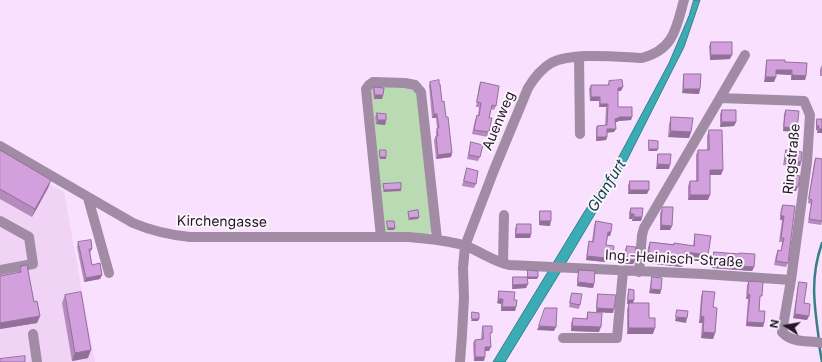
<!DOCTYPE html>
<html>
<head>
<meta charset="utf-8">
<style>
  body { margin:0 }
  #map { position:relative; width:822px; height:362px; overflow:hidden; background:#f9e0fe; font-family:Inter,sans-serif }
  canvas { display:block }
  .north { position:absolute; left:766px; top:306px; width:40px; height:40px; -webkit-text-stroke:3px #fbf4fc; paint-order:stroke; rotate:281deg; font-size:11px; font-weight:700; line-height:16px; text-align:center; color:#241826 }
  .north::after { content:''; display:block; margin:auto; width:14px; height:18px; background:#241826; clip-path:polygon(50% 0,100% 100%,50% 72%,0 100%) }
</style>
</head>
<body>
<div id="map">
<canvas width="822" height="362"></canvas>
<div class="north">N</div>
</div>
<script>
const context = document.querySelector('canvas').getContext('2d');
context.lineJoin = 'round';
function fillPath(path, color) { context.fillStyle = color; context.fill(path, 'evenodd'); }
function trace(path, color, width, dash) { context.strokeStyle = color; context.lineWidth = width; context.lineCap = dash ? 'butt' : 'round'; context.setLineDash(dash || []); context.stroke(path); }
function label(font, color, halo, rows, align = 'center') {
  context.font = font + ' Inter,sans-serif'; context.lineWidth = 4; context.setLineDash([]); context.textBaseline = 'middle'; context.strokeStyle = halo; context.fillStyle = color; for (const [text, x, y, turn = 0] of rows) {
    context.save(); context.translate(x, y); context.rotate((+turn || 0) * Math.PI / 180); context.textAlign = isNaN(turn) ? turn : align; if (halo) context.strokeText(text, 0, 0); context.fillText(text, 0, 0); context.restore();
  }
}
const built = new Path2D(`
  M0,156L64,192L95,362H0Z`);
const green = new Path2D(`
  M372,86L412,87L418,92L432,232L428,234L385,233L369,89Z`);
const water = new Path2D(`
  M694,0H700L684,47L627,160L564,266L505,362H493L583,214L614,166L669,63L689,16Z`);
const stream = new Path2D(`
  M819,340C814,304 810,277 822,243
  M819,344L822,362`);
const minor = new Path2D(`
  M579,57L580,134
  M720,98L745,55
  M0,146L133,223C152,231 170,235 190,237H409C428,239 448,240 466,246C481,252 493,261 509,265L703,274L791,280L782,332C793,344 808,340 822,343
  M88,198L109,273
  M0,221L29,237L33,264L0,270
  M381,237L366,89L369,85L373,82L405,83L415,85L421,92L437,239
  M503,263L504,215
  M639,272L642,235L644,228L720,98L804,101L810,115L807,162L791,280
  M33,334L37,362
  M563,338H617L623,271
  M460,362L462,335L464,298L463,268L465,246L494,170L528,88C534,78 541,69 551,63C572,52 618,57 642,58C674,50 676,28 684,0`);
const wall = new Path2D(`
  M711,42L730,59L710,60L709,46Z
  M767,60L785,62L806,76L805,80H791V75L776,74L774,82H764L766,64Z
  M822,65V76H820V69Z
  M684,74L700,89L699,94L682,93L683,78Z
  M609,81L621,91H618V107L632,117L631,120L618,121V122H615L614,132H607V137L606,140L596,141V129L597,126H605L606,107H599V101H590L589,89L591,85H608Z
  M430,82L442,102L452,153L451,157L436,159L434,140L436,136V132L437,128L436,118H432L429,86Z
  M481,82L496,106L494,110L491,109L489,118V132L488,137L472,134L475,120L477,115L478,116L479,107H476L479,86Z
  M374,87L383,95L382,99H374L373,91Z
  M722,110L736,122L734,126L720,127V114Z
  M786,110L796,132L783,131L784,114Z
  M377,113L386,120L385,125L376,124L375,117Z
  M671,117L691,132L689,138L668,137L669,124Z
  M817,119L822,133H817V130H816V124Z
  M709,130L721,175H710L708,200H688V186L690,181H696V155L698,150H707V136Z
  M471,142L480,157L478,161L467,159L470,146Z
  M0,150L51,180L48,188L32,217L0,199Z
  M380,150L386,159H380L379,152Z
  M786,150L801,162L800,166L793,165L792,166L783,165L785,154Z
  M658,154L669,169H656L657,158Z
  M816,158L822,159V222L821,225L808,223L811,204L808,203L814,163Z
  M467,168L476,184L474,188L462,186Z
  M793,175L796,191L790,190L791,179Z
  M630,181L647,194H628V185Z
  M783,205L788,263L786,267L774,265L776,255L778,250L781,251L782,242H779L782,220H780L781,209Z
  M631,208L642,217L641,221H632V219H629V212Z
  M662,209L672,226L670,230H660V213Z
  M540,211L550,226L539,225V215Z
  M596,221L611,232L610,236H608L606,245L611,260H606L605,262L586,260L588,245L589,241H592L594,226Z
  M517,224L531,234L530,238H515V229Z
  M695,234L707,260L685,257L684,261L682,267L646,263L648,247L650,242L693,246L694,239Z
  M78,242L92,249L90,253L92,265L102,275L100,279L84,282L77,247Z
  M627,246L635,260L633,264H624L625,250Z
  M714,252L739,254L754,267L752,271L712,268L713,256Z
  M20,267L40,316L37,323L0,329V276L18,273Z
  M528,270L537,279H527L526,288L512,289V282L513,277H527Z
  M579,270L594,284L593,288L577,286L578,275Z
  M652,277L661,290L660,294L649,293L651,281Z
  M749,281L760,300L759,311L764,323L763,327L746,326L748,299H746L747,285Z
  M799,282L804,303L807,320L793,318L798,286Z
  M629,289L634,300L633,303L649,318L653,334H627V309L629,304H627L628,293Z
  M499,291L514,300L516,307L515,311H501V304L497,303L498,295Z
  M703,291L713,307L715,333L713,339L701,338L702,323H699L701,297Z
  M572,293L580,305L579,309L569,307L571,297Z
  M598,294L613,313L596,312L597,298Z
  M65,295L88,358L72,361L62,303Z
  M588,312L599,332L571,331V323L573,318L586,319Z
  M483,326L490,337L489,351H485L484,361H474L473,343L475,340L481,339L482,329Z`);
const shadedWall = new Path2D(`
  M711,55H732L730,59L710,60Z
  M776,70H792L791,75L774,74Z
  M792,75L806,76L805,80H791Z
  M766,77H776L774,82H764Z
  M623,87L621,91H617L618,88Z
  M684,89H700L699,94L682,93Z
  M375,95H383L382,99H374Z
  M591,97H600L599,101H590Z
  M600,104H608L606,107H599Z
  M434,114H437L436,118H432Z
  M619,117H632L631,120L618,121V122H614L615,119Z
  M378,120H386L385,125L376,124Z
  M722,122H736L734,126L720,127Z
  M817,126H819L817,130H816Z
  M784,127L797,128L796,132L783,131Z
  M607,129H616L614,132L606,133Z
  M819,129H822V133H817Z
  M671,131L691,132L689,138L668,137Z
  M597,137H607L606,140L596,141Z
  M649,149H658L657,151H648Z
  M452,153L451,157L436,159L438,155Z
  M380,157H386V159H380Z
  M794,161L801,162L800,166L793,165Z
  M658,164L670,165L669,169H656Z
  M710,170H723L721,175H708Z
  M51,180L48,188L32,217L35,209Z
  M791,186L798,187L796,191L790,190Z
  M401,189V191L383,192L384,190Z
  M630,190H649L647,194H628Z
  M690,195H710L708,200H688Z
  M631,214H634L632,219H629Z
  M781,216H784L782,220H780Z
  M419,217L418,219L408,220L409,218Z
  M634,217H642L641,221H632Z
  M540,221H551L550,226L539,225Z
  M661,225L672,226L670,230H660Z
  M388,228H395L394,230H387Z
  M608,232H611L610,236H607Z
  M516,234H531L530,238H515Z
  M685,252L708,255L707,260L684,257Z
  M606,255L613,256L611,260H606L605,262L586,260L587,256Z
  M648,258L684,261L682,267L646,263Z
  M625,260H635L633,264H624Z
  M713,264L754,267L752,271L712,268Z
  M102,275L100,279L84,282L86,278Z
  M528,277H538L537,279H527Z
  M578,282L594,284L593,288L577,286Z
  M528,284L526,288L512,289L513,285Z
  M651,289L661,290L660,294L649,293Z
  M748,294L750,295L748,299H746Z
  M499,299H503L501,304L497,303Z
  M628,300H634L632,305L629,303V304H627Z
  M502,307H516L515,311H501Z
  M597,308L614,309L613,313L596,312Z
  M795,314L809,316L807,320L793,318Z
  M40,316L37,323L0,329V323Z
  M701,316L704,317L702,323H699Z
  M676,317L687,318L686,323L675,321Z
  M472,319H479L478,321H471Z
  M747,322L764,323L763,327L746,326Z
  M539,326L556,327L554,331L537,330Z
  M572,326L601,327L599,332L571,331Z
  M629,328H655L653,334H627Z
  M703,332L715,333L713,339L701,338Z
  M485,347H491L489,351H484Z
  M91,350L88,358L72,361L75,353Z
  M475,357H485L484,361H474Z`);
const building = new Path2D(`
  M711,42H732V55H711Z
  M767,60H785V62L807,63L806,76L792,75V70H776V77H766Z
  M684,74H701L700,89H684Z
  M439,80V84H440L442,102L444,101L446,117H448L452,153L438,155L436,136H438L437,128H439L437,114H434L430,82Z
  M622,80L623,87L618,88V107H632V117H619V118L615,119L616,129H607V137H597V126L607,125L608,104H600V97H591V85H609V81Z
  M481,82L499,86L496,106L492,105L489,118H492L489,132L474,130L477,115L479,116L481,103L477,102Z
  M374,87L384,88L383,95H375Z
  M722,110H736V122H722Z
  M786,110L799,111L797,128L784,127Z
  M377,113L386,114V120H378Z
  M671,117L693,118L691,132L671,131Z
  M817,119H822V129H819V126H817Z
  M709,130H722L723,170H710V195H690V181H698V150H709Z
  M649,140L658,141V149H649Z
  M471,142L483,145L480,157L469,155Z
  M0,150L51,180L35,209L0,189Z
  M380,150H386V157H380Z
  M786,150L802,152L801,162L794,161V162L785,161Z
  M658,154H671L670,165L658,164Z
  M816,158L822,159V221L809,219L812,200L809,199Z
  M467,168L478,171L476,184L464,181Z
  M793,175L800,176L798,187L791,186Z
  M630,181H649V190H630Z
  M401,183V189L384,190L383,184Z
  M783,205L795,206L788,263L776,261L778,250L781,251L784,238H781L784,216H781Z
  M663,207H673L672,226L661,225L662,209Z
  M631,208H643L642,217H634V214H631Z
  M418,210L419,217L409,218L408,212Z
  M540,211H551V221H540Z
  M387,221H394L395,228H388Z
  M596,221L612,224L611,232H608L606,245L614,246L613,256L606,255V258L587,256L589,241L593,242Z
  M517,224H531V234H516Z
  M695,234L711,236L708,255L685,252L684,261L648,258L650,242L674,245V243L694,246Z
  M91,240L92,249H89L92,265L100,263L102,275L86,278L78,242Z
  M627,246L636,247L635,260H625Z
  M714,252L739,254V253L755,254L754,267L713,264Z
  M27,265L34,302L37,301L40,316L0,323V276L21,272L20,267Z
  M528,270L538,271V277H528Z
  M579,270L595,271L594,284L578,282Z
  M513,277H527L528,284L513,285Z
  M652,277L662,278L661,290L651,289Z
  M749,281L763,282L762,296H760L759,311H765L764,323L747,322L750,295L748,294Z
  M799,282L807,283L804,303L810,304L809,316L795,314Z
  M629,289L634,290V300H628Z
  M499,291L515,292L514,300H517L516,307H502L503,299H499Z
  M703,291L715,292L713,307L717,308L715,333L703,332L704,317L701,316Z
  M81,292L91,350L75,353L65,295Z
  M572,293L582,294L580,305L570,303Z
  M598,294L616,295L614,309L597,308Z
  M629,303H649V318H655V328H629Z
  M545,308H557L556,327L539,326Z
  M677,310L688,311L687,318L676,317Z
  M472,312L479,313V319H472Z
  M588,312L602,313L601,327L572,326L573,318L587,319Z
  M483,326H492V333H490L491,347H485V357H475V340L483,339Z
  M25,356V362H0V359Z`);
const streetNames = [
  ["Auenweg",499,121,-67],
  ["Ringstraße",792,159,-84],
  ["Kirchengasse",222,222,1],
  ["Ing.-Heinisch-Straße",674,259,3]
];
const waterNames = [
  ["Glanfurt",607,186,-58]
];
fillPath(built, '#f1d3f6');
fillPath(green, '#badab4');
fillPath(water, '#3bacb3');
trace(water, '#348089', 1);
trace(stream, '#348089', 2.5);
trace(minor, '#a18ba5', 10);
fillPath(wall, '#b58abd');
fillPath(shadedWall, '#93709a');
fillPath(building, '#d2a0dc');
trace(building, '#93709a', 1);
label('14px', '#241826', '#fbf4fc', streetNames);
label('italic 15px', '#0b3f42', '#fbf4fc', waterNames);
</script>
</body>
</html>
